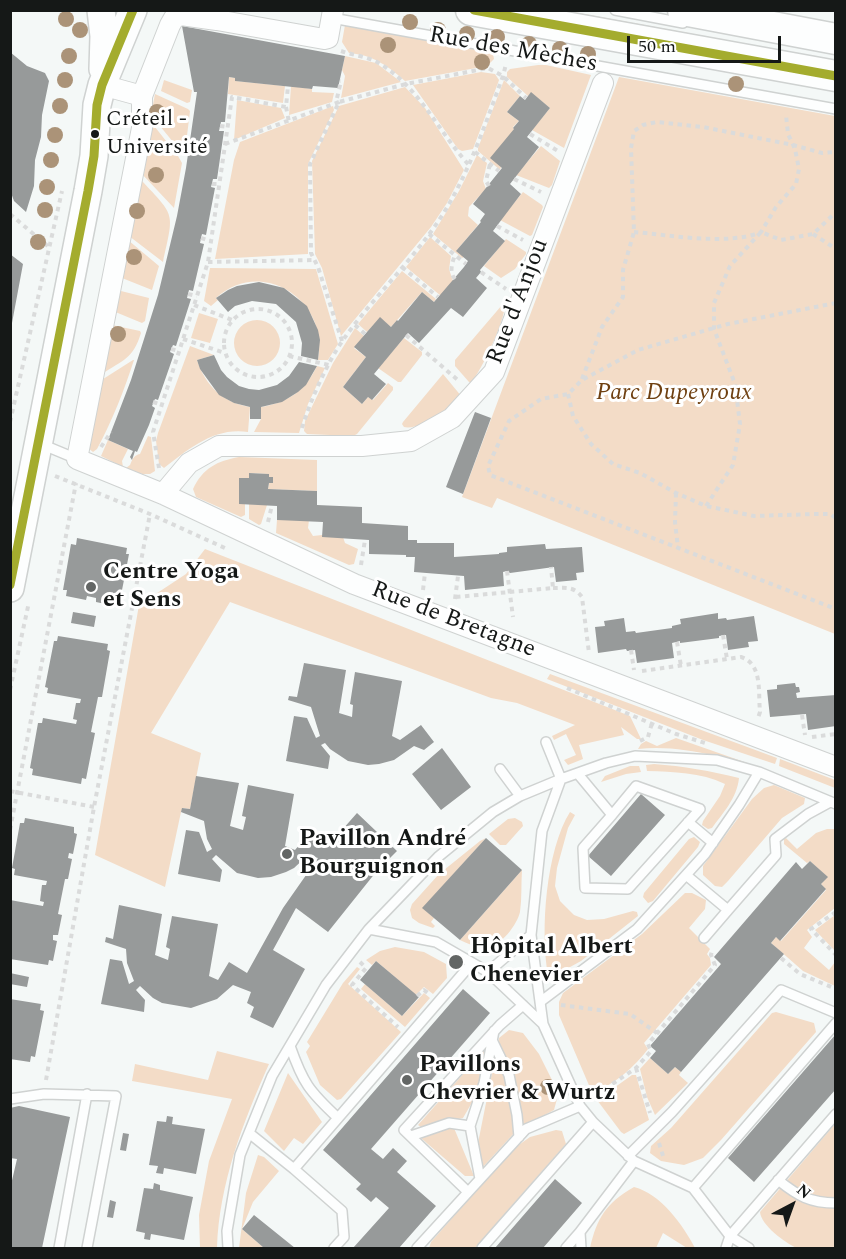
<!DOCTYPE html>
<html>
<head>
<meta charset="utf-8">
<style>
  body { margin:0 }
  #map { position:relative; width:846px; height:1259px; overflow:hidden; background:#f4f8f7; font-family:Spectral,serif }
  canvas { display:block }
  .frame { position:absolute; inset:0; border:12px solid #151817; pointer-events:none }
  .north { position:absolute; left:762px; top:1175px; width:60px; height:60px; -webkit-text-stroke:4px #fff; paint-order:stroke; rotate:41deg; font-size:16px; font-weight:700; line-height:24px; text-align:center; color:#151817 }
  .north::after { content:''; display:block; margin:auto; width:21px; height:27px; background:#151817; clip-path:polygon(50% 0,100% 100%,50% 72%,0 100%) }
  .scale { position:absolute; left:627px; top:36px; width:154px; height:27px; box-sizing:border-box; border:3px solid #151817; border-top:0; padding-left:8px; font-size:18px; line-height:21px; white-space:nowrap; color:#151817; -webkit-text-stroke:4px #fff; paint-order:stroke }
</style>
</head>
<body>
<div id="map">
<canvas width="846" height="1259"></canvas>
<div class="frame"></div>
<div class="north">N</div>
<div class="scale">50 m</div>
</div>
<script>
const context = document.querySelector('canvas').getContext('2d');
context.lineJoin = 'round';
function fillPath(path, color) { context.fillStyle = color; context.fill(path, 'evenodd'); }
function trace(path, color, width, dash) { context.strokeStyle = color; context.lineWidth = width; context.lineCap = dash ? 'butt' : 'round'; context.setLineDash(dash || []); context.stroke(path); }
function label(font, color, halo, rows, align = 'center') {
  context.font = font + ' Spectral,serif'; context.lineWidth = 6; context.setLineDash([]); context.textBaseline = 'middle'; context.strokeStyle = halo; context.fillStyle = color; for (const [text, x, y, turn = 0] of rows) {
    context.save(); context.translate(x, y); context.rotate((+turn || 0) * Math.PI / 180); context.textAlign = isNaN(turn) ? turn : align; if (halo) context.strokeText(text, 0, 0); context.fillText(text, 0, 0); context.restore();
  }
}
const green = new Path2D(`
  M533,11H568L835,60V65Z
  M345,25L488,51L493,54L494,59L487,66L405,81C388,66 373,55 349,53L342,42Z
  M345,56L376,63L401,82L341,98L345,76L342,70Z
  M538,65H546L591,75L564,148L532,130L550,108L531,93L528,96L507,77V72L510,69Z
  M481,72L495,74L499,80L498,83L473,149L462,151L458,149L413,85Z
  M229,77L235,78L236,81L285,86L283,103L228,94Z
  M619,77L835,116V634L497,498L492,508L462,497Z
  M164,80L192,90L190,102L187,103L161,91Z
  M504,80L520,96L507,112L519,121L513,127L514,129L500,170L478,151V148Z
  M291,86L312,89V92L334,93L332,102L289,115Z
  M405,87L425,108L464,170L447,203L431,227L341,336L322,268L315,254L312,161L339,106Z
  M155,94L188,109L190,111L185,152L182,153L151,115Z
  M237,100L281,108L285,118L234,140Z
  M333,106L334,110L308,164V254L215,259L234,160L240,142Z
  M151,122L178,156L182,163L174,208L141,173Z
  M541,146L560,161L552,185L549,188L516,175Z
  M477,155L487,163L483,181L486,189L469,207L468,216L478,225L457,250L464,257L462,258L433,234L459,191Z
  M141,180C176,217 174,212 163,262L129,236Z
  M523,192L542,205L543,207L532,235L530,236L500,220Z
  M430,237L451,256L449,269L453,281L441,296L406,267Z
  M506,239L526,252V254L515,269L501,278L484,266Z
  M128,240L159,266L152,290L122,278Z
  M210,268L316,269L338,344L328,360H318C330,300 261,256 216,298L218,300L211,306L204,301Z
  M402,271L436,299L434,302L422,292L391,327L380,318L367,332L358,324Z
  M121,291L149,298L145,321L142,323L113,311L117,293Z
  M505,304C505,321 482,369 471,383L469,382L455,366V360L502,305Z
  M199,313L218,319L210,343L191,338Z
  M234 343a23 23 0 1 1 46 0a23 23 0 1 1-46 0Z
  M112,325L140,331L141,333C133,359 123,360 102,374Z
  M355,328L364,336L354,348L366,357L343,387L362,404L368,397L373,400L388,383L393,387V390L357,434L353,436L307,434L304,431L305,421L333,363Z
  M404,338L422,352V355L401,382H398L378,368Z
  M190,346L214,355L197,360C205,385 223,403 250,407L248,432C214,427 189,449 164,468L159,464L156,441L158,433Z
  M133,360H134C124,391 112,421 97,449L93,452L88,448L100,381Z
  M317,366L325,368L308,404L299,433L254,432L261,419V407C287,403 305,391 317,366Z
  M443,374L462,397C449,407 421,431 404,427L402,424L403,422Z
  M148,436L151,437L155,471L150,474H142L126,468L130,465C132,460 134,455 140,454Z
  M108,440L128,449L122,461L123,467L101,456Z
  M239,457L317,460V491L268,489L269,483H273V477H269L268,474L249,473V478H239V503L245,504V515L241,517L196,497L193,489C203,468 217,461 239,457Z
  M249,504L267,505L261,524L259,525L249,519Z
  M277,520H309L308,528L313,536L322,535L343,537L345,543L358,549L354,564L349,565L276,533Z
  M205,549L630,716L641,739H637L621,727L624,735L579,745L583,759L568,765L564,760L576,755L566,734L554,740L552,736L575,725L517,703L491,698L230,602L151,733L201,753L190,809L183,808L181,812L165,887L95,855L139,605L186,574Z
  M550,674L777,758L775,764L703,740L547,679Z
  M676,738L770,771V772C728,759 683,744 638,749L641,744L646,741L657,746Z
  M780,759L835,780V788L779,766Z
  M654,764C683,766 711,771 739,778C737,798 723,813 712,828L708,829L702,825L703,821L720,796L725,784C700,772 674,772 647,771L646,765Z
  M630,766H639L641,772L626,774L601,782L605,776Z
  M774,785L805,798L804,804L782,818L728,881L722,887L715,886L703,875V866L752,799L764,788Z
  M570,812L575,815L568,828L557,868L555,886L560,901L574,915L587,920L604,919L633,911L637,912L638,916L581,961L552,977L548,975C540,931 546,850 570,812Z
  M515,818L522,822L523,826L506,845H500L489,834L508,819Z
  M827,829H835V908L807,930L812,937L804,948L829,970L835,962V986L803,971L771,943L776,937L781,941L826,890L821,884L827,877L810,861L807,863L784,844V839L786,838L797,849L816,833Z
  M694,837L700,842L698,847L653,901L648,903L643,897L644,893L689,839Z
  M486,838L423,908L434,918L431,922L435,926L433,928L419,923L412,918L410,910L412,904L439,874L480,841Z
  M522,870C521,884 522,898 520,912C517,925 501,946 486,948C478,949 467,943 460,940Z
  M685,893H692L706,900L705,909L689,928L710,949L707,954L710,958L711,965L644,1043L648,1049C635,1066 615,1085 593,1092L591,1090L559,1015V1002L563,993L642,934Z
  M835,915V951L815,930Z
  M395,947L424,952L446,964L447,978L433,994L424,987L416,995L376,961L372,965L366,960L380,951Z
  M357,967L360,969L348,984L401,1032L341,1099L337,1100L320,1085L306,1052L310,1046L307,1042L343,983Z
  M365,984L402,1016L424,993L430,998L405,1027L361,989Z
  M776,1012L814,1023L816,1032L721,1140L703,1158L684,1165L661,1161L650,1153L651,1146L671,1128L772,1013Z
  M509,1030L523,1033L539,1054L552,1080L557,1099L554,1110L517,1130L482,1168L478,1143L499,1038Z
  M487,1047L477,1094L463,1118L421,1127L418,1125Z
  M217,1051L269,1064C243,1122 219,1184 217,1248H200L199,1215L209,1161L232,1099L132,1081L135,1064L208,1080Z
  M650,1058L668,1074L675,1067L681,1072L679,1075L688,1083L655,1115L647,1097L640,1069Z
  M288,1073L322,1122L303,1144L294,1138L284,1151L264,1131Z
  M632,1075H636L649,1120L624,1134L621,1132L597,1100Z
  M835,1124V1248C825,1248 807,1252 797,1248C785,1243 761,1225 760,1212Z
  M447,1125L454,1128L474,1176H465L422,1139V1135Z
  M556,1130L562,1131L566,1144L475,1248H429L431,1242L513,1149L530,1137Z
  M258,1155L264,1157L279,1171L253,1202L242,1229L264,1248H239L246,1193Z
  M634,1187C661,1194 683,1225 695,1248H687L663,1233L656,1248H590C597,1218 606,1203 634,1187Z`);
const building = new Path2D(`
  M182,26L345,56L338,88L313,86L312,89L235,81V78L229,77L225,122H221L219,131H224L217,179H213L211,187L215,188L206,235L202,234L201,238L200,243L204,244L193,291L189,290L187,298L191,299L176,346L173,345L170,352L174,354L158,400L155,399L152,406L155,408L149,425L137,452L135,451L132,460L130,457L133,451L108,440L131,380L158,295L177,216L186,168L197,92H194Z
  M10,52L27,66L45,73L49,81L42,115L41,137L35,160L34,186L26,212L14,201L10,190Z
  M531,92L550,108L527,137L539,147L510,184L521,194L493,231L505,241L480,270L481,272L476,278L487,288L463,317L451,308L419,343L408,333L374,374L386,384L372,400L368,397L362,404L343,387L366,357L354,347L380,317L391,327L397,320L398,321L422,292L434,302L464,267L468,261L456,251L481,222L480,221L485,214L473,204L502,168L490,158L514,129L513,128L519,121L507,112L520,96L525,100Z
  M10,254L23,264L12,323H10Z
  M259,282L284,288L307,306L318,330L320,340L318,360L301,356L302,343L296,322L276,304L252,301L235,306L228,312L216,298L228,290L237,286Z
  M214,355L221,370L227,377L239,386L249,389L259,390L277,385L289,376L299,362L317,366L306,385L298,392L282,402L261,407V419H250V407L234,403L219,395L200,369L197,360Z
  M475,412L491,418L463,494L446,487Z
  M249,473L269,474V477H273V483H269L268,489L317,491V505L362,507V523L408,526V540H417V543H454V557L499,554V553L507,552V547L545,544L546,549L582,547L584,572L576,573L577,580L556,582L554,567L510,573L507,571L503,572L504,586L465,590L464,576L414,572L415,557H406V555L369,554V540L322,537L323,522L277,520V506L239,504V478H249Z
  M77,538L127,548L126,554H129L125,575H121L120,579L124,580L120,600L117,599L115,606L96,602V598L87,596L86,600L66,596L67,590H63L71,544L76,545Z
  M73,612L96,616L94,627L71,623Z
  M718,613V619L726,618L727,620L754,616L758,641L748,642L749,647L728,650L726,635L719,636V638L680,643V641L672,643L674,658L637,663L635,650L627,651L626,649L598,653L595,627L605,626L604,621L624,618L626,632L635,631L636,633L672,628V626L681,624L680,619Z
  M58,636L108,644L107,650L110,651L102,697H98L91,732L95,733L86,779L82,778L81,784L32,775L33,769L30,768L38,723H42L43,718L76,724L77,720L73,719L76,703H80L81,699L47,693L48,688L45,687L54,641H57Z
  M304,663L346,670L339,713L352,717L353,705L350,704L355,672L402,681L392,736L400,740L421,725L434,742L424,750L414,746L394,760L379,764L368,765L348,761L330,749L325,743L321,745L330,756L328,769L286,761L294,716L307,718L316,738L320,736L311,707L288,700L289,696L297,697Z
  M795,683L796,687H799L800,692L796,693L797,698L836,695V726L808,730L806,714L770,717L767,690L777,689V685Z
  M442,748L471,787L441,810L412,774Z
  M196,776L239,783L230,826L243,830L246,817L242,816L248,785L294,794L285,846L295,850L310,832L327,847L357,813L397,851L376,872L328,932L296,908L273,950L305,969L273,1028L250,1017L254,1007L247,1003L251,992L233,985L217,999L191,1008L162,1003L153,998L140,986L136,990L145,1000L144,1012L101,1004L110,959L122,961L129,984L134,981L127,963L126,949L105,942L106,937L113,939L119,905L162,914L155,955L168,960L170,949L166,947L172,916L218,924L209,976L218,980L229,962L247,973L283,908L318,858L308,855L294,868L286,872L271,877L258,878L237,873L216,855L212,859L222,870L220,882L178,874L186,830L199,832L207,852L212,849L207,839L204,821L181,812L182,808L190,809Z
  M641,794L665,815L611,876L588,856Z
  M25,818L74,827V833L77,834L73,854L69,853L68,858L72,859L68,879H65L58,914L62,915L58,935H53V940L57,941L53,961L49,960L48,965L10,959V900L43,906L44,902L40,901L42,885H46L47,881L14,875L15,869L12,868L20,823H24Z
  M486,838L522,870L460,940L422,908Z
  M810,861L828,877L821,884L826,889L780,941L776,937L771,943L784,954L681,1072L675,1067L668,1074L650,1058L656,1051L650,1046L721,964L714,957L796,862L802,869Z
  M376,961L419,997L402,1016L360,980Z
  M10,973L29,977L27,987L10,984Z
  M463,989L490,1013L371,1149L383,1159L393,1148L407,1161L397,1172L436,1206L399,1248H353L389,1208L376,1197L371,1202L356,1189L361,1184L323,1150Z
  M10,999L41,1004L40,1010L44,1011L35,1057L31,1056L30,1062L10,1059Z
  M836,1034V1089L754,1182L728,1158Z
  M19,1106L70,1117L42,1248H10V1189L17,1159L10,1158V1108Z
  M167,1116L173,1117L172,1124L205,1129L196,1174L164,1168L163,1174L156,1173L158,1166L149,1165L157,1121L166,1122Z
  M123,1133L129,1134L126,1151L120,1150Z
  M555,1179L582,1203L543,1248H495Z
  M154,1183L160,1185V1190L193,1197L184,1240L151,1234L150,1240L144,1239L145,1233L136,1231L144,1188L153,1189Z
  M110,1200L116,1202L113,1218L107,1217Z
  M254,1215L295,1248H264L242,1229Z`);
const path = new Path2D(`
  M341,51C353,55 367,57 377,62C419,86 437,130 469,165
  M286,107L289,122
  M220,126L228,127
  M530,134L558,151
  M225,144L339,102L337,98L341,81H340
  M475,152L499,171
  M514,179L541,192
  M212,184H219
  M489,186L486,181L490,164
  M10,214L50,248
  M497,226L523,240
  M634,232C669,235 729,246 761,232L776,207L796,184L799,169L795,149L788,134L786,115
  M429,234L466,264
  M813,234L836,249
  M201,238L211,241
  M208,262L315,260
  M402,267L438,297
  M481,272L506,289
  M455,279C449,272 452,263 455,255
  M188,294L197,296
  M836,303L728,324L638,350L582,380L568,394L541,399L509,421L488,466L490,475L836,609
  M194,305L232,320
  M224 343a34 34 0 1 1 68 0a34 34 0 1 1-68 0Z
  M355,325L365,334
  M406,335L460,382
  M183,339L225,353
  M342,341L318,267L311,253L310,164L339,102L406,84L488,68L503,76L526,98
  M171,349L179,351
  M289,356L329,365
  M582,379L602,327L623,297V270L634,232L631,148L634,131L643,125L657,122L703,127L793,145L822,153L836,152
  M568,394L573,416L591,444L613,464L640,473L676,493L706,506L754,516L816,514H830L836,518
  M153,402L162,405
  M10,422L62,191
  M302,428C310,401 327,363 343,340C369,303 403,270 430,233C465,186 483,130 503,76L506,64
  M101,447L111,432
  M159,468L153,432L208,262L232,97L286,107L288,86
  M55,476L150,514L227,549
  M676,493L675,522L678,548
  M706,506L733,465L740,424L735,384L714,329V303L730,266L761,232L781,240L813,234L836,212
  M268,522L272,505
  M361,565L365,540
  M507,571L513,617
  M553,588C566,588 574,586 582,597L589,653
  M423,590L425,573
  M456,597L553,588L551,567
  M455,599L458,576
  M723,635L727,659
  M677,642L681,666
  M631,650L634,670
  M642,671L741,657C763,664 758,693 760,712L758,718
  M567,688L676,734L705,743
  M10,690L29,602
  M802,715L805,735
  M812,737L836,734
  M640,741L648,737L652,723
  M10,791L94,807
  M10,830L76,483
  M836,912L811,929L836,955
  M781,958L800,974L836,989
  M360,962L366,968L352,985L398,1027
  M417,996L424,990L429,994
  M561,1005L630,1014L657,1033
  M636,1068L650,1113
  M46,1080L94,807L150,514
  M590,1099L636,1068L651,1051L648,1044L715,965L711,955L712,951
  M659,1143L664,1159`);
const lane = new Path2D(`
  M615,10L683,23
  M332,18L836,109
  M41,444L77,459
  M546,742L561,779L542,831L531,935L543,1024L580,1106L593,1122L634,1161L693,1188L730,1236L726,1248
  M500,769L520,796
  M578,774L612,815L583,848L585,888L628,889L700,809L636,786L612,815
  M688,822L713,843
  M686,875L728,910L776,855L775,839L808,814L830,802
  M369,929L436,942L488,972
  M531,935L488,972L543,1024
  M704,938L728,910
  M540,1002L637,929L705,854L739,805L759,772
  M492,1040L509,1075L517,1115L519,1137
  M290,1046C303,1083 309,1091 338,1118
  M10,1099L44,1094L116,1096L87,1248
  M249,1133L294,1169L472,963
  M411,1136L449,1123L470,1126
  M628,1156L672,1112L781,990L836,1013
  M294,1169L342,1211L344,1237L334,1248
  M480,1179L470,1126L484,1083L494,1031
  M778,1180C798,1196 810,1203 836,1203
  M693,1188L836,1023
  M468,1192L404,1130L500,1025L523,1005
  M59,1248L87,1094
  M228,1248L227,1231L240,1155L272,1076L326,985L369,929L438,857L493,812L520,796L561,779L606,763L635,756L717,760L759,772L836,804
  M417,1248L526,1129L580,1106
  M482,1248L593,1122
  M566,1248L580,1232
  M581,1248L580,1232L634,1161
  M749,1248L730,1236L836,1114`);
const street = new Path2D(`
  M102,85L142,96V128L77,459L163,494L354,584L836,767
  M142,96L170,25L174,18L181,15L217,20L324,39L328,38L333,10
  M163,494L189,463L219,446H362L411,441L452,418L494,372L603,83`);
const secondary = new Path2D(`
  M101,10L104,36L103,69
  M10,588L88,191L94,156L97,105L102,85L133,10`);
const primary = new Path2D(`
  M471,10L836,76
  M683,10L836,39`);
const bus1 = new Path2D(`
  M474,10L836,76
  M10,585L88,191L94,156L97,105L102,85L133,10`);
const trees = [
  [66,19],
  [410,22],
  [80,30],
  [438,30],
  [467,34],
  [497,37],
  [529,44],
  [388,45],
  [560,49],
  [588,54],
  [69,56],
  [482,62],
  [65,80],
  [736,84],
  [60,106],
  [157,112],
  [55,135],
  [51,160],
  [156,175],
  [47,187],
  [45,210],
  [137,211],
  [38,242],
  [134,257],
  [118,334],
  [548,1087]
];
const markers = [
  [95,134,5,"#151817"],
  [91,587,6,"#636665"],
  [287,854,6,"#636665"],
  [456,962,8,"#636665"],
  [407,1080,6,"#636665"]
];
const busNames = [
  ["Créteil -",106,121],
  ["Université",106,149]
];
const streetNames = [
  ["Rue des Mèches",513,51,10],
  ["Rue d'Anjou",519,302,-69],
  ["Rue de Bretagne",453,621,21]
];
const parkNames = [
  ["Parc Dupeyroux",674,394]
];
const poiNames = [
  ["Centre Yoga",103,573],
  ["et Sens",103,601],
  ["Pavillon André",299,840],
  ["Bourguignon",299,868],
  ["Hôpital Albert",470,948],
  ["Chenevier",470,976],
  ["Pavillons",419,1066],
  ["Chevrier & Wurtz",419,1094]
];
fillPath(green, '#f3dcc7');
fillPath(building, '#979a9a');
trace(lane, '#cfd2d1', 12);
trace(street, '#cfd2d1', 22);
trace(secondary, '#cfd2d1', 30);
trace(primary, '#cfd2d1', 33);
trace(path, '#dadbdb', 4, [4.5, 4.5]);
trace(lane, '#fdfefe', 9);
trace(street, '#fdfefe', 20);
trace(secondary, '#fdfefe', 27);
trace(primary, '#fdfefe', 30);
trace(bus1, '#a4ac2e', 9);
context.fillStyle = '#ab9378';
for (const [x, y] of trees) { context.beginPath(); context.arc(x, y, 8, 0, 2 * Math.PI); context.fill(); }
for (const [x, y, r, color] of markers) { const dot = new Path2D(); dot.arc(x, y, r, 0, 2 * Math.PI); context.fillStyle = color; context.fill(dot); trace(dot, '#fff', 2); }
label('22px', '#151817', '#fff', busNames, 'left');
label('24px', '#151817', '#fff', streetNames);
label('italic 24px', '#6f4011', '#fff', parkNames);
label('bold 24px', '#151817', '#fff', poiNames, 'left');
</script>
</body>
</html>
